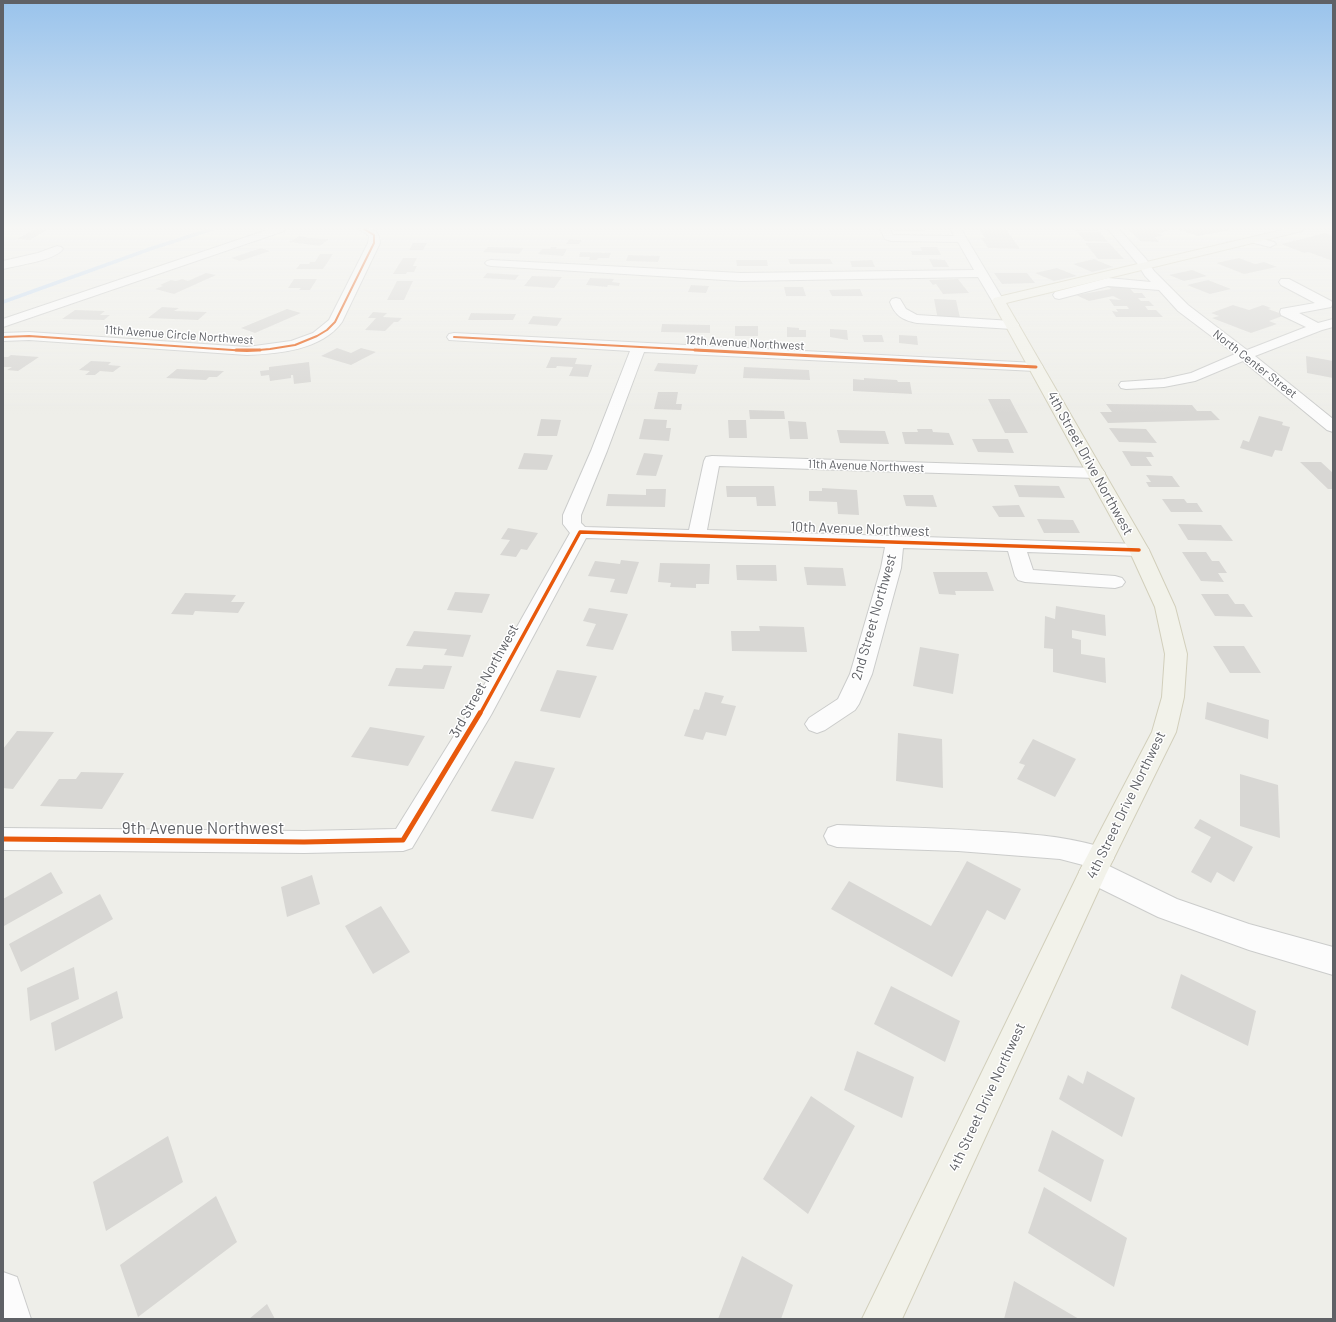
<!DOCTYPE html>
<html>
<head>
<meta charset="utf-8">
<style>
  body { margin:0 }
  #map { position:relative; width:1336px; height:1322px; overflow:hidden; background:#eeeee9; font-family:Barlow,sans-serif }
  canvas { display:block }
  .frame { position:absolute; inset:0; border:4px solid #5f6166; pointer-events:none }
</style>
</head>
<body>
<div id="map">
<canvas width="1336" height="1322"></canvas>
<div class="frame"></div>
</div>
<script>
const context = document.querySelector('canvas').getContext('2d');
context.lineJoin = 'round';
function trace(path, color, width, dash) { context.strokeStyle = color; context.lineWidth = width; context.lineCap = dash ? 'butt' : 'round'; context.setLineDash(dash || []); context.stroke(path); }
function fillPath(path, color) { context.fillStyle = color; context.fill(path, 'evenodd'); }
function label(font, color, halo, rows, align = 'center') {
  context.font = font + ' Barlow,sans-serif'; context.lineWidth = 3; context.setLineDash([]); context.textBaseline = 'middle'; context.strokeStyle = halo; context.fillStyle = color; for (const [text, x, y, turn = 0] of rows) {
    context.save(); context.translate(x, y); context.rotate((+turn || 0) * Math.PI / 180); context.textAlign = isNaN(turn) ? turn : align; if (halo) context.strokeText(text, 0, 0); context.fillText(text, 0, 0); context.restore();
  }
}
const stream = new Path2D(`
  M3,302L150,249L212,229`);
const building = new Path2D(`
  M35,229H48L30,240L17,239Z
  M894,229H924L925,231H894Z
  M979,229H1006L1020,249L988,248L981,238H985Z
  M1074,229H1097L1099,231H1076Z
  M1128,229H1162L1168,231L1157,233L1163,236L1155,237L1159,242L1140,241Z
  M1177,229H1227L1230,230L1198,236Z
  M1077,232H1100L1108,242L1085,241Z
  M1325,233L1333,236V261L1308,252L1304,253L1281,244Z
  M299,236L311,238L329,239L320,246L289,242Z
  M569,239L582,240L579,244H566Z
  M413,243H427L423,250H409Z
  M1085,243H1109L1124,259H1098Z
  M488,247L524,248L519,254L483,252Z
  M551,247H557L556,249H567L563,256L538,254L542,249H550Z
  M920,247H937L941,255H912L911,251H922Z
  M261,248L270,251L240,261L231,258Z
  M580,252L611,253L609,258H598L597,260H589L590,257H579Z
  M320,254H333L323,269H296L300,264H309L310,262H315Z
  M628,255L660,256L658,262L626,261Z
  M403,258H417L413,266H417L414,272H407L406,274H393Z
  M1239,258L1255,264L1264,262L1277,267L1244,274L1216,263Z
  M788,259H830L833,264H790Z
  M929,259L945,260L949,267H933Z
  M1094,259L1113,267L1092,272L1073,264Z
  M736,260H767L768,266H737Z
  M872,260L875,267H852L850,261Z
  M1057,268L1077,276L1054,281L1035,273Z
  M1192,270L1207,276L1184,281L1169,275Z
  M206,273L216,275L174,294L155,289L163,286L160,285L171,280L176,281L182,279L188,281Z
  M487,273L519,275L515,280L483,278Z
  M994,273H1027L1035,283L1002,284Z
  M532,276L562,277L554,288L524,286Z
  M590,278L614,279L612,282L620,283L619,286L608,285L607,287L586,285Z
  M294,279H317L310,290H299L301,288H288Z
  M958,279L969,293L943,294L936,284L933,285L929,280Z
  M1208,280L1231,289L1210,294L1187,285Z
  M397,281H413L404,300H387Z
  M691,285L709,286L706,293L688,292Z
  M1108,286H1128L1134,293H1142L1146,298H1138L1141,301H1149L1154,306H1145L1148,310H1156L1163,317H1116L1112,311L1118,312L1116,309H1129L1127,306H1114L1109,299L1121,300L1113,296L1089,301L1076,295L1111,289Z
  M784,287H803L806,296H786Z
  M860,289L863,296H832L829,290Z
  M934,299L956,300L961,322L938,320Z
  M1233,305L1249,310L1263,305L1271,308L1268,309L1285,315L1269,321L1277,324L1251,333L1212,318L1219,316L1211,313Z
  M162,307L179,308L174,311L207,312L198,320L148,318Z
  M287,309L301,313L255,333L241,328Z
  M75,310L105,311L100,315H110L104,320L62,319Z
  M373,312L387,313L383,317L402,318L398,322H394L385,331L365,330L376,318H368Z
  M471,313L516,314L513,320H468Z
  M533,316L562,318L557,326L528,324Z
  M662,324L710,325V333L661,332Z
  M735,326H758V336H735Z
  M787,327L799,328V330H806V337H787Z
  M830,329L847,330L848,340L830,337Z
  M862,335H882L884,342H864Z
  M899,335L917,336L918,345L899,343Z
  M337,348L351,353L361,348L376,352L351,365L321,356Z
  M11,355L39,357L18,371L7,370L12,367H3V357H8Z
  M1306,356L1333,361V378L1307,373Z
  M551,357L577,358L575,364L592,365L588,377L569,376L573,367L557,366L556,368H546Z
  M91,361L111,362L108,365L121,366L113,372L100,371L95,375H85L90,371L79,370Z
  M309,362L311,382L294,384L293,375H291V378L270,381L269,375L261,376L260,371L269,370V367Z
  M658,363L698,365L695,374L654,371Z
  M744,367L809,370L810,380L743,378Z
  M177,369L224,371L217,377H209L206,380L166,378Z
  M864,378L897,380L898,382H910L912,394L853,391V379L864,380Z
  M658,392H678L676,404H682L681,410L654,409Z
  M988,399H1010L1028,433H1005Z
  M1106,404L1192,405L1197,411H1211L1220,420L1108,423L1100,412H1112Z
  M749,410L784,411L785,419H750Z
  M1259,416L1283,422L1282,425L1290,427L1282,451L1275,450L1272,457L1240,448L1243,440L1249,442Z
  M541,419L561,420L557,436H537Z
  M644,419L667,420L666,428H671L669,441L639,439Z
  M728,420H746L747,438H729Z
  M788,421L806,422L808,439H790Z
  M1109,428L1146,429L1157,443L1119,442Z
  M917,429H932L933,432L949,433L954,445L905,444L902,432H918Z
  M837,430L885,431L889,444L840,443Z
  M972,439H1008L1014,453L978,452Z
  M1122,451L1151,452L1154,457H1146L1152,466H1131Z
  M524,453L553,455L547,470L518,469Z
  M644,453L663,455L656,476L636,475Z
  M1300,462H1321L1333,473V489H1328Z
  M1146,475L1172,476L1180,487H1149L1146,482H1151Z
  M1014,485L1059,486L1065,498L1019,497Z
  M726,486H774L776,506H757L756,497H727Z
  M822,488L857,490L859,515L838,514L837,502L809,501V491H822Z
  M646,489H666L665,507L606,506L608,494L646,495Z
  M903,495H933L937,507L906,506Z
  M1162,499H1184L1187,503H1197L1203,512H1171Z
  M1019,505L1025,517H999L992,506Z
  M1037,519L1073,520L1080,533H1044Z
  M1178,524L1221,525L1233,541L1188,540Z
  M508,528L538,533L527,550L521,549L516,557L500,555L510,540L501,539Z
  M1182,552H1206L1212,561H1219L1227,573H1218L1224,582L1201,581Z
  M621,560L639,562L627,594L610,592L615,579L588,576L595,561L620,564Z
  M660,563L710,564L709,584H696V588L670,587L671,583L658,582Z
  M736,565H776L777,581L737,580Z
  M804,567L843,568L846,586L807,585Z
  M933,572H987L994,591H955L956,595L939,594Z
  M455,592L490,594L482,613L447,610Z
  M185,593L236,595L231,602H245L238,613L195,611L193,615L171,614Z
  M1201,594H1228L1235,604H1244L1253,617L1215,616Z
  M1056,606L1105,615L1106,636L1072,630V638L1081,640V654L1105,658L1106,683L1053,672V649L1044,648L1045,616L1055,619Z
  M589,608L628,614L613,650L586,646L596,624L583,621Z
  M759,626L804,627L807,652L732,651L731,631H760Z
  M414,631L471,635L463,657L444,655L447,649L406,646Z
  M1213,646H1244L1261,673H1230Z
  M920,647L959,654L953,694L913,686Z
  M424,665L452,666L444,689L388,686L396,668L422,669Z
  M557,670L597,676L580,718L540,711Z
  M705,692L724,696L721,703L736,706L726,736L706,732L703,740L684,736L694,709L699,710Z
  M1207,702L1269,720L1268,739L1205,719Z
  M370,727L425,736L408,766L351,757Z
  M17,731L54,732L13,789L3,788V749Z
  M898,733L942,739L943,788L896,781Z
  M1033,739L1076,759L1055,797L1017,779L1025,765L1019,763Z
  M515,761L555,768L533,819L491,811Z
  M81,772L124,773L102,809L40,806L59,779H76Z
  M1240,774L1278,785L1280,838L1240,826Z
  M1200,819L1253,847L1234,882L1217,872L1211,883L1191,872L1211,837L1194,828Z
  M967,861L1021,889L1005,920L987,910L952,977L831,909L849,881L931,926Z
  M51,872L63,893L4,926L3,899Z
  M312,875L320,904L287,917L281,887Z
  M100,894L113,919L21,972L9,944Z
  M381,906L410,952L373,974L345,926Z
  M74,967L79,999L30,1021L27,988Z
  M1181,974L1256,1011L1248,1046L1171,1008Z
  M891,986L960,1021L945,1062L874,1024Z
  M117,991L123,1018L55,1051L51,1023Z
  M857,1051L914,1077L902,1118L844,1090Z
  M1087,1071L1135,1098L1122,1137L1059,1099L1068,1075L1083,1084Z
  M811,1096L855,1126L808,1214L763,1179Z
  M1052,1130L1104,1160L1091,1202L1038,1171Z
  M168,1136L183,1182L106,1231L93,1182Z
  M1044,1187L1127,1238L1114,1287L1028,1233Z
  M216,1196L237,1242L138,1317L120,1265Z
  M742,1256L793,1285L781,1319H718Z
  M1014,1281L1079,1319H1004Z
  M267,1304L275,1319H249Z`);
const minor = new Path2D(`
  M270,229H285L284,231L3,327V319Z
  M359,229C372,229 379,228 380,243L342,322C322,350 278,354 247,355L29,340L3,341V333L29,332L247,347L291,341L313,333L329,320L368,243L369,236Z
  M880,229H890L893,235L954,236L951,229H961L1004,301L1002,304H994L978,277L741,281L491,266L487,265L485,263L487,261L491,260L741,273L974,270L958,242L891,241L885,239Z
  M1108,229H1119L1146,259L1154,271L1188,305L1247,350L1306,327L1281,315L1280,312L1281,309L1315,303L1281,285L1279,282L1281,279H1289L1331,301L1333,303L1331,307L1299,313L1318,323L1333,319V327L1322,330L1255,356L1333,419V432L1327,430L1243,361L1195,381L1164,387L1126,389L1121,388L1119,385L1121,382L1164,379L1191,373L1235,354L1178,311L1159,290L1108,286L1059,299L1055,298L1053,295L1055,292L1108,278L1151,282L1145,276L1137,263Z
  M1254,237L1274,242L1276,244L1270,247L1250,242L1248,240Z
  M57,246L61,247L63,249C54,261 18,265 3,269V261L38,253Z
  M896,298L900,299L906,309L917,315L1012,321L1017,322L1019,325L1017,328L1012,329L917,323C903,320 895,316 890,302L892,299Z
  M454,333L1036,363L1041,364L1043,367L1041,370L1036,371L644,352L607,451L581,515V523L585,527L689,530L704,461L706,457L712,456L1096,468L1102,469L1105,473L1102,477L1096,478L719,466L707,530L1139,544L1146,546L1149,550L1146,554L1139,556L1027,552L1033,570L1115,576L1122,578L1125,582L1122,586L1115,588L1025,582L1018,580L1015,576L1008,551L903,548L901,568L872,674L859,704L855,710L825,730L817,733L809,730L805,724L809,718L838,699L850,674L881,568L885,547L586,538L491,715L412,848L403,851L304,853L3,850V828L304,831L396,829L470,710L570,533L563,524V515L591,451L630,351L449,340L447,337L449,334Z
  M837,825C892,827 947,828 1002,832C1039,835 1073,837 1110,850L1114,858L1109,866L1177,899L1249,924L1333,947V975L1249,950L1158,917L1083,880L1079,872L1083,865L1060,859L958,851L837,847L828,844L824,836L828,828Z
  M3,1272L17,1277L31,1319H3Z`);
const major = new Path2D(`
  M1286,229H1303L1302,231L1006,303L1149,550L1175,607L1187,654L1184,697L1176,732L1106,874L902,1319H862L1083,864L1152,732L1162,697L1165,654L1155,607L1129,550L992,301L994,298L998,297Z`);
const cyclewayFar3 = new Path2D(`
  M3,337L29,336L247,351L270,349L295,345L317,336L327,330L335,322L374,243V235L364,229
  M454,337L715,351`);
const cyclewayFar2 = new Path2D(`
  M236,350H260
  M695,350L1036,367`);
const cyclewayFar1 = new Path2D(`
  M480,714L580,532L1139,550`);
const cycleway = new Path2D(`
  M3,839L304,842L403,840L480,713`);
const farStreetnames = [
  ["11th Avenue Circle Northwest",179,335,4],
  ["12th Avenue Northwest",745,343,3],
  ["North Center Street",1255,364,38],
  ["11th Avenue Northwest",866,466,2]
];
const streetNames = [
  ["4th Street Drive Northwest",1090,463,61],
  ["10th Avenue Northwest",860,529,2],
  ["2nd Street Northwest",874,617,-74],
  ["3rd Street Northwest",484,681,-61],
  ["4th Street Drive Northwest",1126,805,-64],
  ["4th Street Drive Northwest",987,1097,-65]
];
const nearStreetnames = [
  ["9th Avenue Northwest",203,828]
];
trace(stream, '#c4d9f1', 3.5);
fillPath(building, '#d8d7d4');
trace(minor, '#cbcccb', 2);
trace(major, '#d2cfbb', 2);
fillPath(minor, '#fcfcfc');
fillPath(major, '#f2f2ea');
trace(cyclewayFar3, '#e8590c', 2);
trace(cyclewayFar2, '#e8590c', 3);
trace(cyclewayFar1, '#e8590c', 3.5);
trace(cycleway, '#e8590c', 5);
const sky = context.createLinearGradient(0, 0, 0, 414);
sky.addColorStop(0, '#99c3ec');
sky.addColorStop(0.55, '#f7f7f5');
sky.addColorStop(1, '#f7f7f500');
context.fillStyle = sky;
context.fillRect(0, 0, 1336, 414);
label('12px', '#5f6166', '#fff', farStreetnames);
label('14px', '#5f6166', '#fff', streetNames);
label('17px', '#5f6166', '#fff', nearStreetnames);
</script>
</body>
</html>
